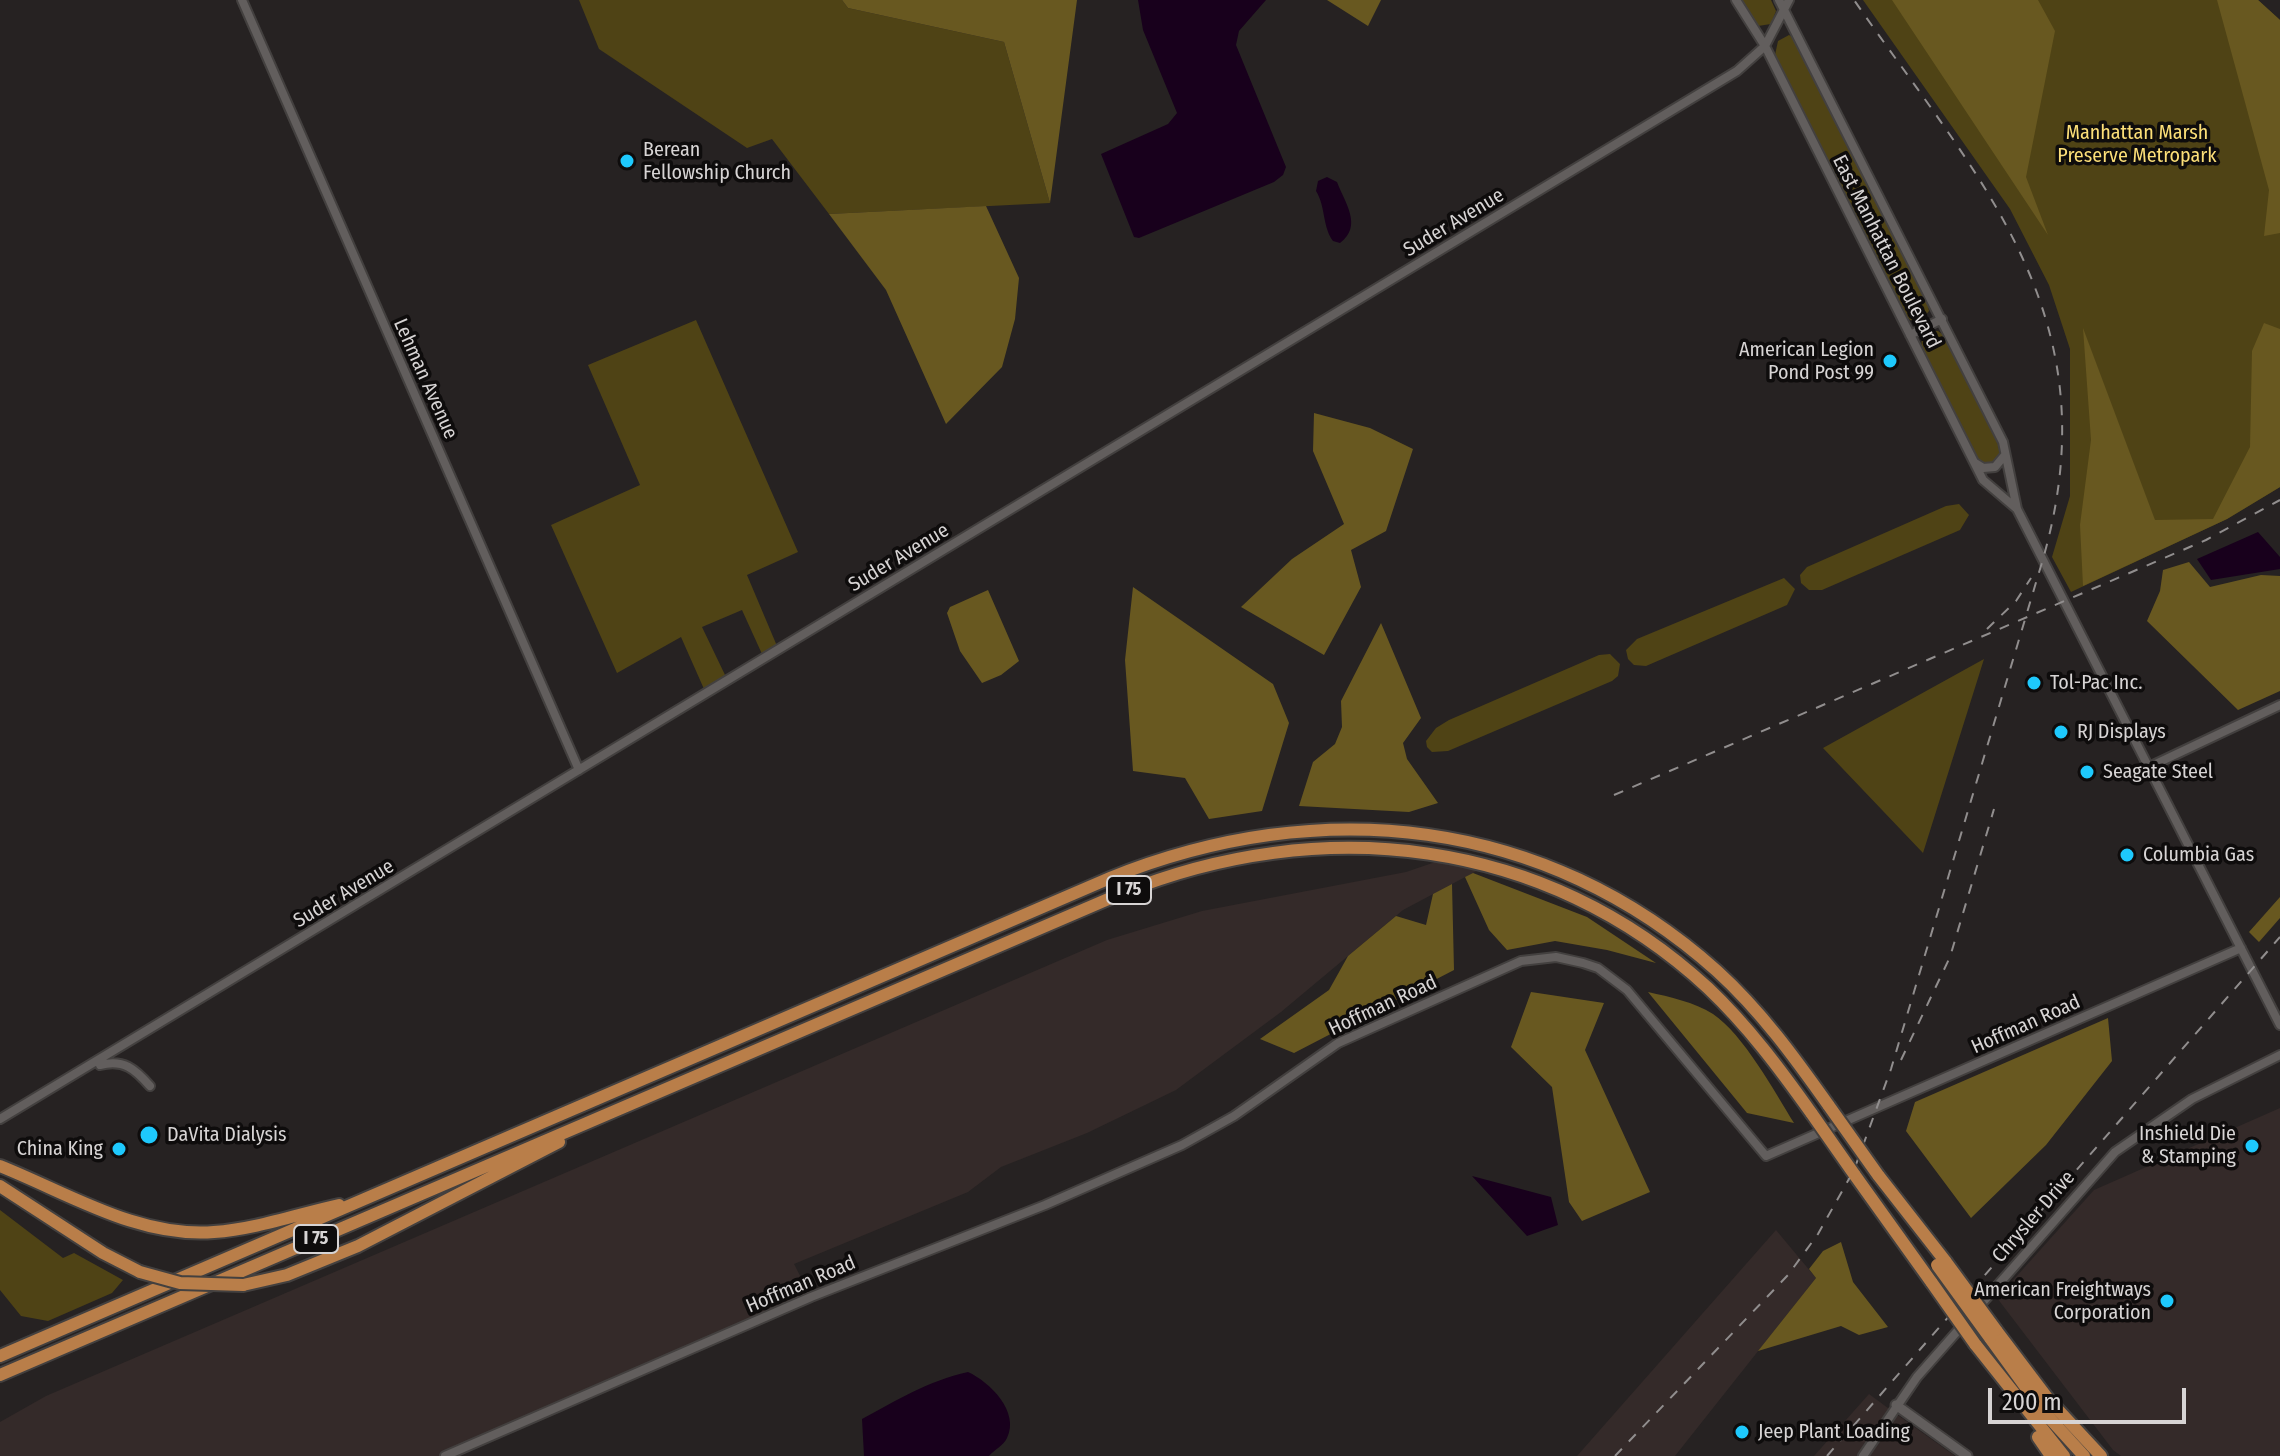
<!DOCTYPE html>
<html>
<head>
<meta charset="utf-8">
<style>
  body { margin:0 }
  #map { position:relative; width:2280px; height:1456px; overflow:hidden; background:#262222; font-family:"Fira Sans Condensed",sans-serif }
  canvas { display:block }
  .scale { position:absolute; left:1988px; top:1388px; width:198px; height:36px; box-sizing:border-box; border:4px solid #d7d4d4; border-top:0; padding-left:10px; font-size:24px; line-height:28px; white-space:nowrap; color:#d7d4d4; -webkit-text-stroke:6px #0e0c0c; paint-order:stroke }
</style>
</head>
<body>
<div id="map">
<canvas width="2280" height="1456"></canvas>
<div class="scale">200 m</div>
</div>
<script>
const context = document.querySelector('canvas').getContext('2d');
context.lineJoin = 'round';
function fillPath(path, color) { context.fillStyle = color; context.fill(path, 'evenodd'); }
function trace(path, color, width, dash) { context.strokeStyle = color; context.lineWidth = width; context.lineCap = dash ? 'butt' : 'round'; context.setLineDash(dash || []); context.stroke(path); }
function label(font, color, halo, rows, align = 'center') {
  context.font = font + ' "Fira Sans Condensed",sans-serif'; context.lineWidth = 7; context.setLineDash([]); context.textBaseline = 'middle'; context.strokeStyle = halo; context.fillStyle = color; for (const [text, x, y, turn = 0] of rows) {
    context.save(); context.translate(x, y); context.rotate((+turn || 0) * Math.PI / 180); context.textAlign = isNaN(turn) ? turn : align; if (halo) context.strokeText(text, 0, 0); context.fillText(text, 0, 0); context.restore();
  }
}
const built = new Path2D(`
  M1450,857L1486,866L1403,910L1281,1012L1176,1090L1087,1133L1001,1167L968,1192L794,1264L811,1297L445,1456H0V1422L46,1396L1107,940L1202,911L1406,872Z
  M2280,1108V1456H2121L2113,1450L1997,1298L2094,1190Z
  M1776,1230L1816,1278L1675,1456H1577Z
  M1869,1394L1892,1411L1955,1456H1814Z`);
const green = new Path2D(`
  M579,0H842L848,8L1004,42L1050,203L829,214L772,139L747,148L599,49Z
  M1740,0H1771L1776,11L1771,24L1758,26Z
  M1863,0H2258L2280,20V487L2227,519L2071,592L2052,557L2070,496V349L2049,285L2010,209Z
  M1789,35L1794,38L1927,300L1929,311L1920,322L1910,320L1903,312L1775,55L1778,41Z
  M696,320L798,552L747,575L777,646L762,654L742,610L702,627L726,677L704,689L681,637L617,673L551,525L640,485L588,365Z
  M1929,331H1938L1946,337L2000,445L1999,461L1985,466L1978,459L1921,348L1922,338Z
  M1959,504L1969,515L1960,530L1822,590H1809L1801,583L1800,575L1807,567L1946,506Z
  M1784,578L1795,589L1787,605L1646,666L1634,665L1628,659L1626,650L1637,639Z
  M1610,654L1620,664L1618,676L1612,681L1448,751L1432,752L1427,747L1426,741L1436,728L1449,720L1599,655Z
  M1984,659L1923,853L1823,748Z
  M0,1210L63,1258L74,1253L123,1280L112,1293L48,1321L21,1316L0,1290Z`);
const forest = new Path2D(`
  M842,0H1077L1050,203L1004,42L848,8Z
  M1327,0H1381L1368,26Z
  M1892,0H2038L2055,31L2026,177L2048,235Z
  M2217,0H2258L2280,20V233L2264,236L2269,190Z
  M986,206L1019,278L1015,319L1002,367L946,424L886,290L829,214Z
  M2264,323L2280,329V487L2227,519L2083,586L2080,525L2091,440L2083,328L2155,520L2213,519L2250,447L2252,351Z
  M1314,413L1370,428L1413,449L1386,531L1351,550L1361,587L1324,655L1241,607L1292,559L1344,524L1313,451Z
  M2189,562L2210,587L2261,575L2280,576V691L2238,710L2147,621L2160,591L2163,570Z
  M1133,587L1273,684L1289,723L1262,811L1209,819L1185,778L1133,771L1125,660Z
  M988,590L1019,661L1001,675L982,683L960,651L947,613L950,607Z
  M1381,623L1421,718L1403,743L1407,759L1438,803L1409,812L1299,806L1313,762L1335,744L1342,727L1341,701Z
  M1473,873L1587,917L1656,963L1607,950L1555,941L1507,950L1489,930L1465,877Z
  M1452,884L1454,970L1294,1053L1260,1039L1329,990L1348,956L1396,916L1426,925L1433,894Z
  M2280,897V918L2259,942L2249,932Z
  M1531,992L1604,1003L1585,1050L1650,1192L1582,1221L1569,1202L1552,1087L1511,1047Z
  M1648,992C1670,997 1694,1002 1713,1014C1743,1034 1775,1092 1794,1123L1747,1113Z
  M2108,1018L2112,1061L2046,1145L1971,1218L1906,1131L1915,1102Z
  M1841,1242L1853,1282L1888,1327L1859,1335L1841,1326L1758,1351L1816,1278L1809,1269L1823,1251Z`);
const water = new Path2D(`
  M1138,0H1266L1239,31L1236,45L1286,167L1283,175L1274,182L1139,238L1134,237L1101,154L1168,124L1177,113L1143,30Z
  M1327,177L1337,182C1345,203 1363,226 1340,243L1333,241C1322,226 1326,207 1316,191L1318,181Z
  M2258,532L2280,557V569L2211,580L2197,559Z
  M1472,1176L1551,1197L1558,1225L1527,1236Z
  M968,1372C990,1382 1020,1412 1007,1438C1004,1445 994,1450 989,1456H864L862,1419C897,1400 928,1381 968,1372Z`);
const tertiary = new Path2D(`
  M242,0L579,770
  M1736,0L1765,46L1983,480L2017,509
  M1779,0L2003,442L2017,509L2280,1025
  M1910,335L1942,319
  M1975,463L1983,468L1995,467L2005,455
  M2149,767L2280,705
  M100,1065C124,1059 135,1069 150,1086
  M0,1119L1737,71L1765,46L1789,0
  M445,1456L811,1297L1045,1205L1182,1145L1234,1116L1338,1043L1521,961L1556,957L1583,963L1598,968L1627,990L1766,1156L2241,948
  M1863,1456L1917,1377L2115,1152L2192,1099L2280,1055`);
const secondary = new Path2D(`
  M1896,1405L1967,1456`);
const motorway = new Path2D(`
  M0,1166C68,1193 138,1238 214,1232C256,1229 298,1214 339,1205
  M1854,1174L1932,1283
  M1878,1175L1946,1262
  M0,1186L103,1253L140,1272
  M243,1285L287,1275L358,1246L559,1142
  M1996,1330L2049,1400L2101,1456
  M1990,1338L2043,1411L2084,1456
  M1975,1344L2064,1456
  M0,1356L1110,878C1320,793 1545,817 1717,971C1761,1011 1795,1058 1829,1106
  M0,1375L1120,894C1321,812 1545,837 1708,988C1748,1026 1780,1069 1812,1114
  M2038,1437L2051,1456`);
const rail = new Path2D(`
  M1987,629L2016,601L2031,578
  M1614,795L2206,540L2280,500
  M1901,1060L1950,957L1994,809
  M1615,1456L1788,1275L1818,1234L1854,1170L1891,1069L2043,559C2112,317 1982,184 1854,0
  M1827,1456L2280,937`);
const motorwayBridge = new Path2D(`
  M1829,1106L1878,1175
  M1812,1114L1854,1174
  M1946,1262L1996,1330
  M1937,1265L1990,1338
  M140,1272L180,1283L243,1285
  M1932,1283L1975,1344`);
const markers = [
  [627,161,8,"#1ec9fd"],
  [1890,361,8,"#1ec9fd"],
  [2034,683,8,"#1ec9fd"],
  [2061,732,8,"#1ec9fd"],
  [2087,772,8,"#1ec9fd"],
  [2127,855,8,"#1ec9fd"],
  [149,1135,10,"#1ec9fd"],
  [2252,1146,8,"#1ec9fd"],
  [119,1149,8,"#1ec9fd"],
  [2167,1301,8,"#1ec9fd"],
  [1742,1432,8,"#1ec9fd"]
];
const shields = [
  [1129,890,44],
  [316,1239,44]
];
const shieldNames = [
  ["I 75",1129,890],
  ["I 75",316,1239]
];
const parkNames = [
  ["Manhattan Marsh",2137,133],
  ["Preserve Metropark",2137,156]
];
const poiNames = [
  ["Berean",643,150],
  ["Fellowship Church",643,173],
  ["American Legion",1874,350,"right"],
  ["Pond Post 99",1874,373,"right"],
  ["Tol-Pac Inc.",2050,683],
  ["RJ Displays",2077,732],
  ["Seagate Steel",2103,772],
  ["Columbia Gas",2143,855],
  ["Inshield Die",2236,1134,"right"],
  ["& Stamping",2236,1157,"right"],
  ["DaVita Dialysis",167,1135],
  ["China King",103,1149,"right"],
  ["American Freightways",2151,1290,"right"],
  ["Corporation",2151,1313,"right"],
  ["Jeep Plant Loading",1758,1432]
];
const streetNames = [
  ["Suder Avenue",1454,223,-31],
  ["East Manhattan Boulevard",1886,252,63],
  ["Lehman Avenue",425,379,66],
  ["Suder Avenue",899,558,-31],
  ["Suder Avenue",344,894,-31],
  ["Hoffman Road",1383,1006,-25],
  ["Hoffman Road",2026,1025,-24],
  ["Chrysler Drive",2034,1217,-49],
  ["Hoffman Road",801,1285,-23]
];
fillPath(built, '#342a29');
fillPath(green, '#4f4315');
fillPath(forest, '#685820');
fillPath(water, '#18001c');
trace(tertiary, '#43403f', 12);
trace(secondary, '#43403f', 13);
trace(motorway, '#43403f', 16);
trace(tertiary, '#625e5d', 8);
trace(secondary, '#625e5d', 9);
trace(motorway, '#b97e49', 12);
trace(rail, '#918e8e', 2, [10, 10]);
trace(motorwayBridge, '#43403f', 16, []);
trace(motorwayBridge, '#b97e49', 12);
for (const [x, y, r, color] of markers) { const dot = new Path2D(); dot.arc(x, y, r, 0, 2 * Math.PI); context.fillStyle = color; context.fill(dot); trace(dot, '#0e0c0c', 3); }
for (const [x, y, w] of shields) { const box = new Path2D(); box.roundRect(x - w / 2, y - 14, w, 28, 6); context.fillStyle = '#0e0c0c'; context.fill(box); trace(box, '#d7d4d4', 2); }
label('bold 18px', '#d7d4d4', null, shieldNames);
label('20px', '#fcdf78', '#0e0c0c', parkNames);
label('20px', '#d7d4d4', '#0e0c0c', poiNames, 'left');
label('20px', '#d7d4d4', '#0e0c0c', streetNames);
</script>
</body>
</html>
